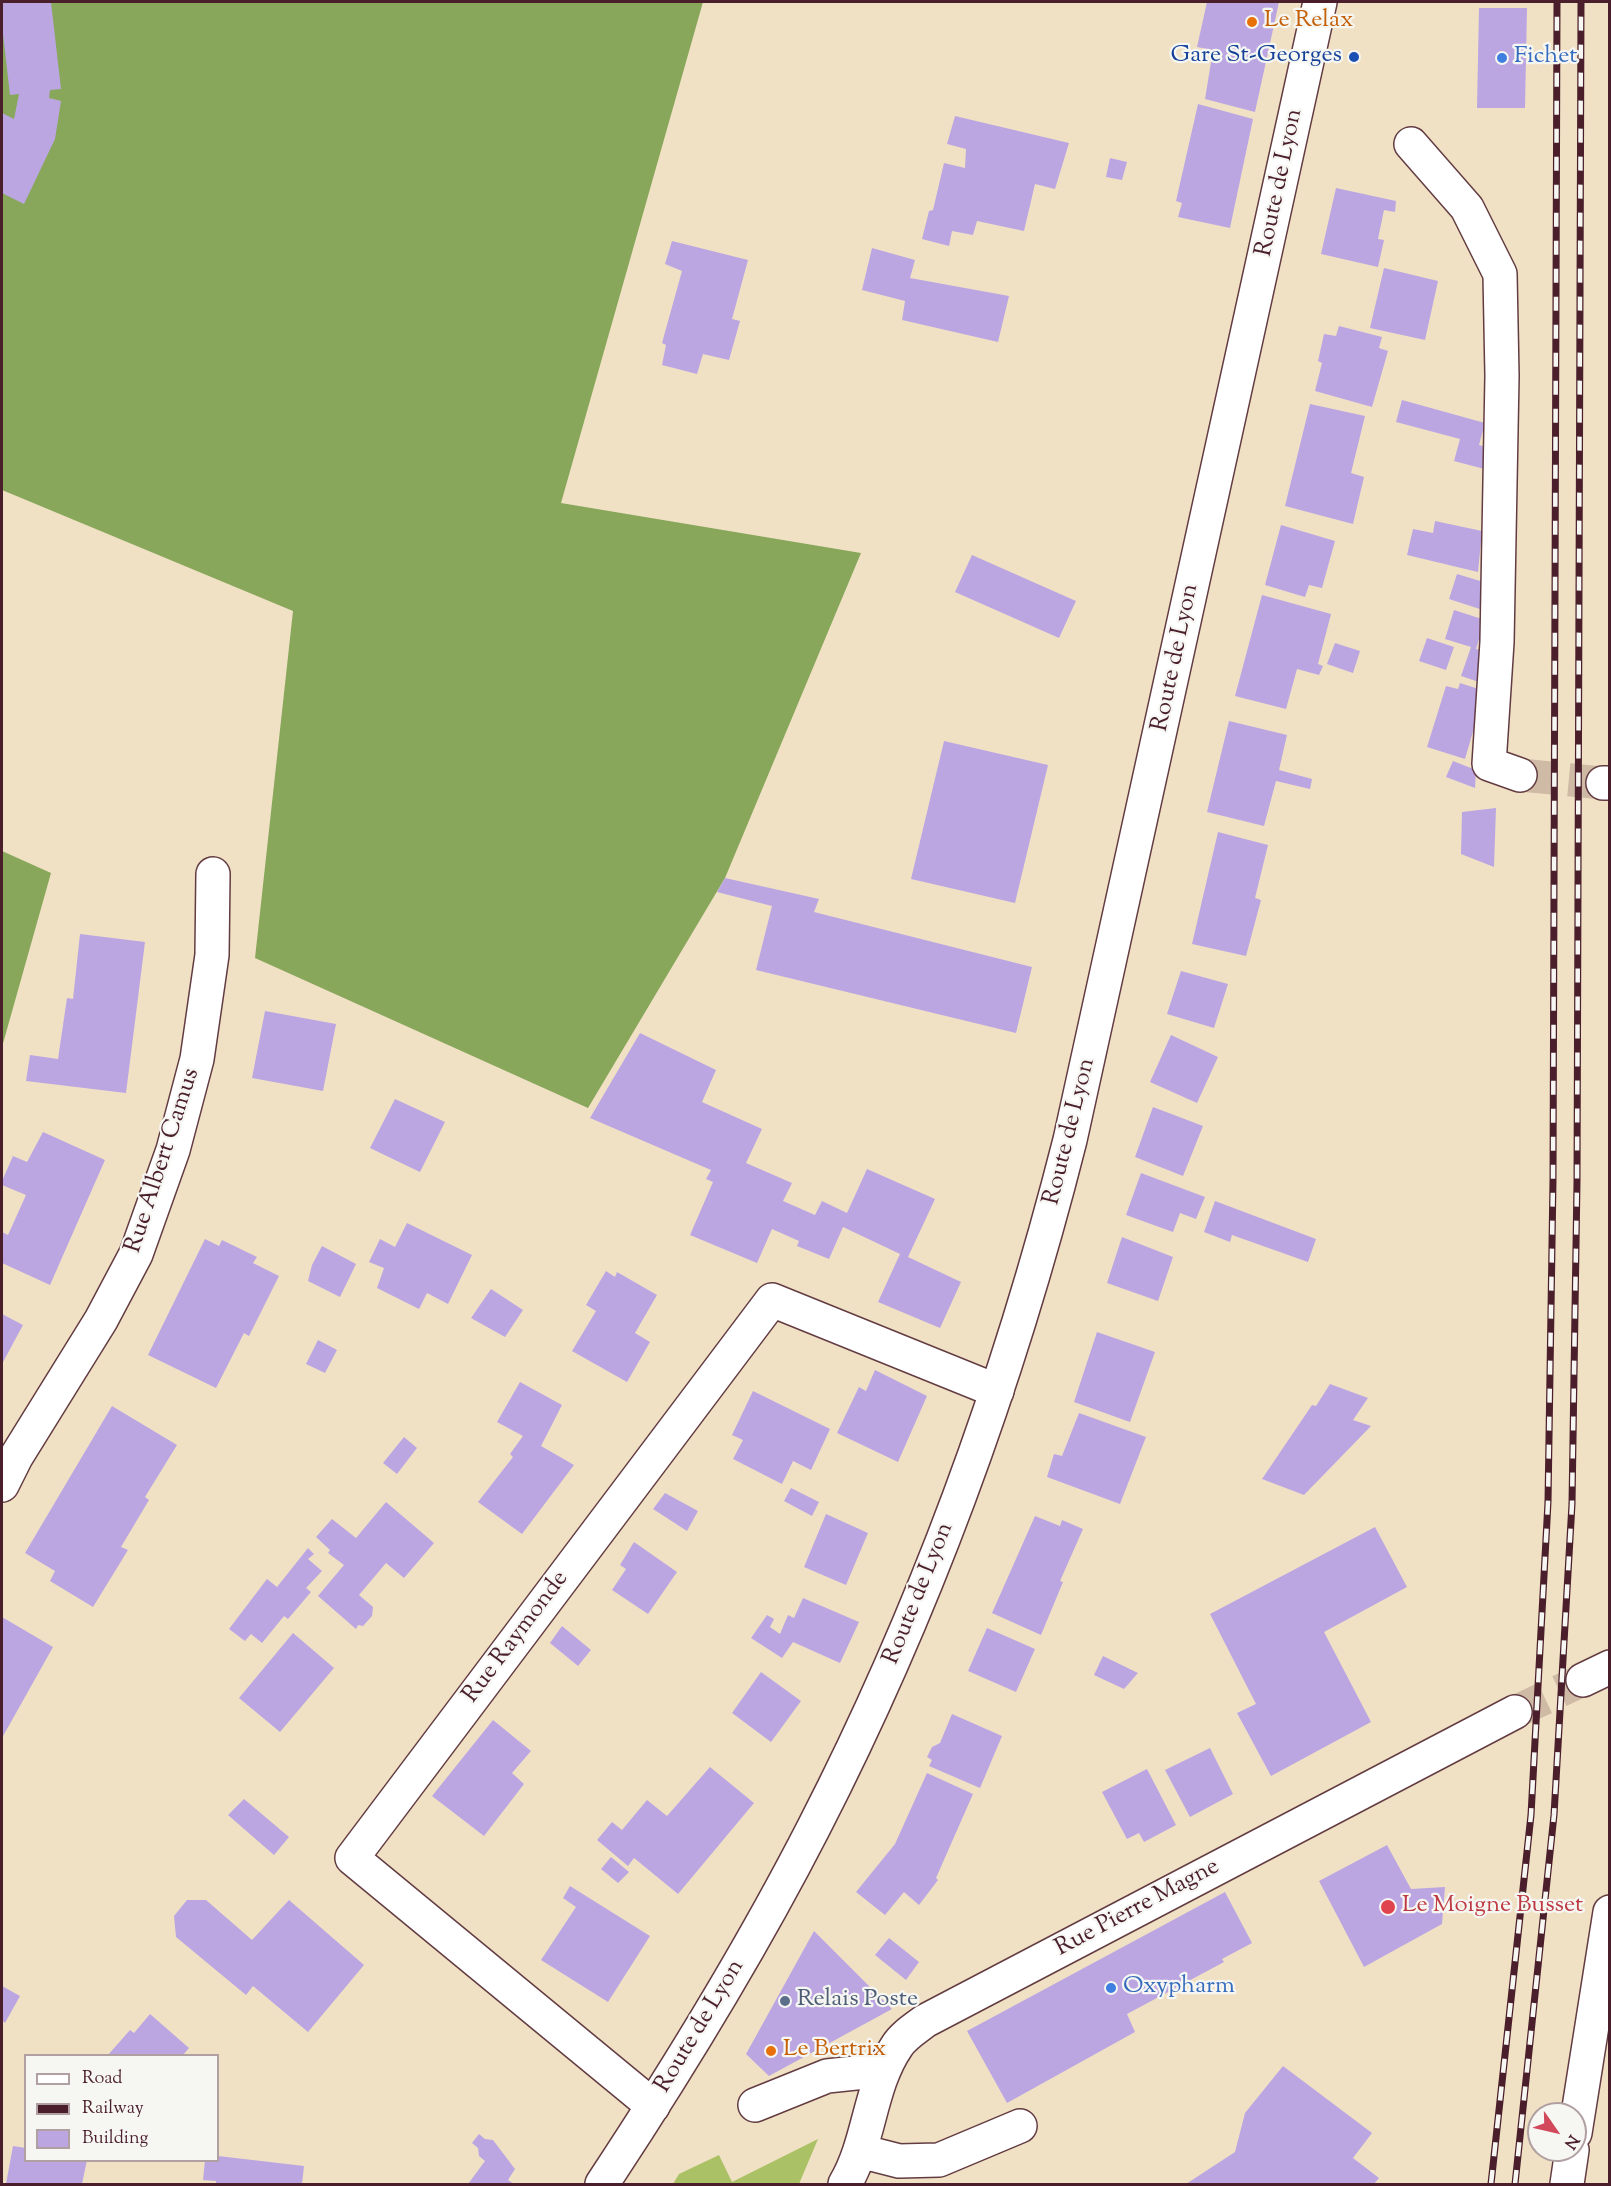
<!DOCTYPE html>
<html>
<head>
<meta charset="utf-8">
<style>
  body { margin:0 }
  #map { position:relative; width:1611px; height:2186px; overflow:hidden; background:#f0e1c5; font-family:"Sorts Mill Goudy",serif }
  canvas { display:block }
  .frame { position:absolute; inset:0; border:3px solid #4a1f2b; pointer-events:none }
  .legend { position:absolute; left:24px; top:2054px; width:195px; height:108px; box-sizing:border-box; background:#f6f6f2; border:2px solid #b1a0a2; margin:0; padding:8px 10px; list-style:none; font-size:18px; color:#4a1f2b }
  .legend li { display:flex; align-items:center; gap:12px; height:30px }
  .legend b { width:30px; border:2px solid #b1a0a2 }
  .north { position:absolute; left:1527px; top:2102px; width:60px; height:60px; box-sizing:border-box; background:#f6f6f2; border:2px solid #b1a0a2; border-radius:50%; rotate:124deg; font-size:16px; font-weight:700; line-height:24px; text-align:center; color:#4a1f2b }
  .north::after { content:''; display:block; margin:auto; width:21px; height:27px; background:#d1495b; clip-path:polygon(50% 0,100% 100%,50% 72%,0 100%) }
</style>
</head>
<body>
<div id="map">
<canvas width="1611" height="2186"></canvas>
<div class="frame"></div>
<ul class="legend">
<li><b style="height:8px;background:#fff"></b>Road</li>
<li><b style="height:8px;background:#4a1f2b"></b>Railway</li>
<li><b style="height:16px;background:#bba6e2"></b>Building</li>
</ul>
<div class="north">N</div>
</div>
<script>
const context = document.querySelector('canvas').getContext('2d');
context.lineJoin = 'round';
function fillPath(path, color) { context.fillStyle = color; context.fill(path, 'evenodd'); }
function trace(path, color, width, dash) { context.strokeStyle = color; context.lineWidth = width; context.lineCap = dash ? 'butt' : 'round'; context.setLineDash(dash || []); context.stroke(path); }
function label(font, color, halo, rows, align = 'center') {
  context.font = font + ' "Sorts Mill Goudy",serif'; context.lineWidth = 4.5; context.setLineDash([]); context.textBaseline = 'middle'; context.strokeStyle = halo; context.fillStyle = color; for (const [text, x, y, turn = 0] of rows) {
    context.save(); context.translate(x, y); context.rotate((+turn || 0) * Math.PI / 180); context.textAlign = isNaN(turn) ? turn : align; if (halo) context.strokeText(text, 0, 0); context.fillText(text, 0, 0); context.restore();
  }
}
const green = new Path2D(`
  M818,2139L799,2184H673L679,2174L719,2155L732,2182Z`);
const forest = new Path2D(`
  M2,2H703L561,503L861,553L725,878L588,1108L255,958L293,611L2,490Z
  M2,851L51,873L2,1047Z`);
const building = new Path2D(`
  M2,2H51L61,89L50,90L49,98L61,101L55,139L24,204L2,193V113L14,119L19,94L10,95L2,25Z
  M1207,2H1279L1255,112L1205,99L1213,50L1197,47Z
  M1479,8H1527L1525,108H1477Z
  M1198,104L1253,119L1230,228L1178,217L1182,203L1176,201Z
  M955,116L1069,143L1055,189L1035,184L1024,231L977,221L973,235L952,231L949,246L922,239L929,211L933,210L944,163L965,168L966,149L947,144Z
  M1110,158L1127,162L1122,180L1106,177Z
  M1336,188L1396,201L1395,212L1384,210L1378,239L1384,240L1378,267L1321,254Z
  M672,241L748,260L732,319L740,321L729,360L703,354L697,374L662,365L666,345L662,343L682,271L665,264Z
  M872,248L915,260L910,278L1009,296L998,342L902,320L905,301L862,290Z
  M1384,268L1438,281L1425,340L1370,328Z
  M1339,326L1382,337L1379,348L1388,351L1372,407L1315,391L1322,363L1318,361L1324,334L1336,336Z
  M1402,400L1485,423L1479,445L1493,449L1488,470L1454,461L1460,439L1396,422Z
  M1310,404L1365,416L1351,473L1364,477L1353,524L1285,506Z
  M1435,521L1482,531L1478,572L1407,555L1413,529L1433,533Z
  M1281,525L1335,541L1322,588L1309,585L1305,597L1265,585Z
  M972,555L1076,601L1059,638L955,592Z
  M1457,574L1487,583L1486,611L1449,599Z
  M1262,595L1331,614L1318,664L1323,666L1319,675L1297,669L1286,709L1235,696Z
  M1454,610L1485,620L1476,649L1484,651L1482,683L1461,676L1471,647L1445,639Z
  M1427,638L1454,647L1446,670L1419,661Z
  M1335,643L1360,651L1353,673L1327,664Z
  M1460,683L1482,690L1477,718L1465,759L1427,747L1446,686L1458,689Z
  M1229,721L1287,735L1279,770L1312,779L1310,789L1276,781L1264,826L1207,812Z
  M944,741L1048,765L1015,903L911,879Z
  M1453,761L1476,770L1475,788L1446,777Z
  M1496,808L1494,867L1461,854L1462,812Z
  M1218,832L1268,845L1255,898L1261,900L1246,956L1192,944Z
  M725,878L819,899L814,912L1032,967L1016,1033L756,970L772,906L717,892Z
  M80,934L145,942L126,1093L26,1081L30,1055L58,1059L67,998L73,999Z
  M1181,971L1228,984L1214,1028L1167,1014Z
  M265,1011L336,1024L323,1091L252,1078Z
  M640,1033L716,1070L702,1102L762,1129L746,1163L792,1183L783,1201L815,1215L822,1201L847,1213L867,1169L935,1199L908,1257L961,1282L940,1328L878,1302L900,1254L843,1227L829,1259L797,1246L799,1241L772,1229L757,1263L690,1235L713,1182L706,1179L711,1170L590,1118Z
  M1171,1035L1218,1057L1197,1103L1150,1082Z
  M395,1099L445,1122L420,1172L370,1148Z
  M1153,1107L1203,1126L1183,1176L1135,1157Z
  M43,1132L105,1160L50,1285L2,1263V1232L8,1235L26,1195L2,1185V1181L13,1156L27,1162Z
  M1141,1173L1205,1197L1196,1219L1180,1213L1173,1232L1126,1215Z
  M1215,1201L1316,1239L1308,1262L1232,1235L1230,1242L1204,1232Z
  M407,1223L472,1255L448,1304L427,1293L419,1309L377,1288L384,1268L369,1262L380,1239L395,1247Z
  M1122,1237L1173,1257L1158,1301L1107,1283Z
  M205,1239L219,1246L222,1240L257,1257L253,1263L279,1276L249,1336L244,1333L216,1388L148,1355Z
  M322,1246L356,1264L340,1297L308,1281L312,1265Z
  M606,1271L615,1277L617,1272L657,1295L635,1333L650,1342L627,1382L572,1351L596,1311L586,1305Z
  M491,1289L523,1310L505,1337L471,1318Z
  M2,1314L23,1325L2,1364Z
  M1097,1332L1155,1352L1130,1422L1074,1402Z
  M318,1340L337,1350L325,1373L306,1364Z
  M875,1370L927,1396L898,1462L837,1433L859,1387L866,1391Z
  M520,1382L562,1405L541,1446L574,1465L522,1534L478,1502L513,1457L510,1454L523,1436L497,1422Z
  M1330,1384L1368,1398L1353,1420L1371,1426L1304,1495L1262,1479L1312,1405L1316,1406Z
  M753,1391L830,1429L811,1470L793,1461L782,1484L733,1459L743,1440L732,1435Z
  M112,1406L177,1445L145,1497L149,1500L121,1547L128,1550L93,1607L50,1581L55,1571L25,1553Z
  M1079,1413L1146,1437L1120,1504L1047,1477L1054,1454L1062,1456Z
  M404,1437L417,1448L397,1474L383,1463Z
  M791,1488L819,1502L812,1516L784,1501Z
  M665,1493L698,1511L687,1531L653,1509Z
  M386,1502L434,1543L404,1578L386,1563L359,1595L373,1607L372,1616L363,1626L358,1625L356,1629L318,1596L344,1565L328,1553L330,1550L316,1537L332,1519L356,1538Z
  M826,1514L868,1533L846,1585L804,1567Z
  M1035,1516L1060,1526L1062,1520L1083,1529L1060,1581L1063,1582L1041,1635L992,1613Z
  M1375,1527L1407,1587L1324,1632L1371,1722L1271,1776L1237,1713L1256,1704L1210,1614Z
  M634,1542L677,1572L648,1614L612,1590L626,1569L620,1565Z
  M308,1548L314,1554L308,1559L322,1571L306,1588L311,1592L288,1619L284,1616L262,1643L251,1634L245,1641L229,1629L267,1579L277,1587Z
  M803,1598L859,1622L840,1663L793,1642L782,1658L751,1638L767,1615L774,1619L770,1627L780,1634L788,1615L794,1618Z
  M2,1617L53,1647L2,1738Z
  M562,1626L591,1650L578,1666L550,1643Z
  M987,1628L1035,1649L1016,1692L968,1671Z
  M293,1633L334,1668L280,1732L239,1698Z
  M1103,1656L1138,1673L1124,1689L1094,1675Z
  M761,1672L801,1701L771,1742L732,1713Z
  M952,1714L1002,1736L980,1788L929,1766L932,1760L927,1757L932,1747L940,1743Z
  M493,1720L531,1751L512,1773L524,1784L484,1836L432,1796Z
  M1210,1748L1233,1794L1190,1817L1165,1770Z
  M710,1767L754,1803L678,1894L634,1858L628,1866L597,1840L612,1822L622,1830L647,1800L667,1816Z
  M1147,1769L1176,1825L1144,1842L1139,1833L1127,1839L1102,1792Z
  M927,1773L973,1794L936,1878L938,1880L919,1905L904,1892L885,1915L856,1892L895,1844Z
  M244,1799L289,1837L274,1855L228,1815Z
  M1387,1845L1411,1889L1445,1887L1442,1924L1364,1967L1319,1881Z
  M611,1857L629,1872L618,1883L601,1869Z
  M570,1886L650,1936L608,2002L541,1960L576,1907L563,1898Z
  M1225,1892L1252,1943L1222,1959L1224,1962L1127,2014L1135,2032L1007,2103L967,2031Z
  M187,1900H206L252,1940L289,1900L364,1965L308,2032L253,1986L246,1995L176,1937L174,1916Z
  M814,1931L892,2009L769,2076L746,2054Z
  M889,1938L919,1962L906,1980L875,1955Z
  M2,1986L20,1996L5,2023L2,2020Z
  M150,2014L189,2048L183,2055H108L130,2030L134,2033Z
  M1283,2066L1372,2133L1353,2158L1379,2178L1374,2184H1186L1235,2152L1245,2113Z
  M479,2134L485,2139L493,2140L515,2169L508,2180L514,2184H468L485,2161L479,2156L478,2148L472,2143Z
  M13,2146L26,2148V2160H87L82,2184H6Z
  M218,2156L304,2166L302,2184H216V2181L203,2180L205,2160H218Z`);
const minorTunnel = new Path2D(`
  M1520,775L1603,783
  M1515,1712L1583,1680`);
const minor = new Path2D(`
  M1411,144L1467,208L1500,274L1502,376L1497,642L1489,764L1520,775
  M1603,783H1610
  M2,1485L16,1457L101,1320L136,1254L173,1150L197,1059L212,955L213,874
  M1583,1680L1610,1667
  M755,2105L827,2076L884,2070
  M653,2106L352,1858L772,1300L997,1391
  M1575,2133L1610,1912
  M860,2151L899,2161L939,2160L1020,2126
  M845,2184C870,2142 869,2087 897,2046C903,2036 916,2028 925,2021L1515,1712
  M1567,2184L1572,2150`);
const major = new Path2D(`
  M602,2184C678,2069 751,1950 814,1827C926,1609 1010,1377 1070,1140L1320,2`);
const rail = new Path2D(`
  M1491,2184L1531,1815L1548,1502L1553,1180L1557,2
  M1515,2184L1554,1815L1572,1504L1577,1181L1581,2`);
const markers = [
  [1252,22,6,"#e8710a"],
  [1354,57,6,"#1a4fb4"],
  [1502,58,6,"#3f7fe0"],
  [1388,1907,8,"#e0444e"],
  [1111,1988,6,"#3f7fe0"],
  [785,2001,6,"#5c6f8a"],
  [771,2051,6,"#e8710a"]
];
const foodNames = [
  ["Le Relax",1264,22],
  ["Le Bertrix",783,2051]
];
const transitNames = [
  ["Gare St-Georges",1342,57]
];
const shopNames = [
  ["Fichet",1514,58],
  ["Oxypharm",1123,1988]
];
const streetNames = [
  ["Route de Lyon",1281,183,-78],
  ["Route de Lyon",1177,658,-78],
  ["Route de Lyon",1071,1132,-76],
  ["Rue Albert Camus",164,1161,-72],
  ["Route de Lyon",920,1594,-68],
  ["Rue Raymonde",517,1638,-53],
  ["Rue Pierre Magne",1138,1909,-28],
  ["Route de Lyon",701,2027,-59]
];
const healthNames = [
  ["Le Moigne Busset",1402,1907]
];
const serviceNames = [
  ["Relais Poste",797,2001]
];
fillPath(green, '#abc166');
fillPath(forest, '#88a75b');
fillPath(building, '#bba6e2');
trace(minorTunnel, '#cfbaa6', 33, [33, 16]);
trace(minor, '#633c42', 36);
trace(major, '#633c42', 36);
trace(minor, '#fff', 33);
trace(major, '#fff', 33);
trace(rail, '#4a1f2b', 7);
trace(rail, '#f6f6f2', 4.5, [14]);
for (const [x, y, r, color] of markers) { const dot = new Path2D(); dot.arc(x, y, r, 0, 2 * Math.PI); context.fillStyle = color; context.fill(dot); trace(dot, '#f6f6f2', 2); }
label('24px', '#c56008', '#f6f6f2', foodNames, 'left');
label('24px', '#164399', '#f6f6f2', transitNames, 'right');
label('24px', '#366cbe', '#f6f6f2', shopNames, 'left');
label('24px', '#4a1f2b', '#f6f6f2', streetNames);
label('24px', '#be3a42', '#f6f6f2', healthNames, 'left');
label('24px', '#4e5e75', '#f6f6f2', serviceNames, 'left');
</script>
</body>
</html>
